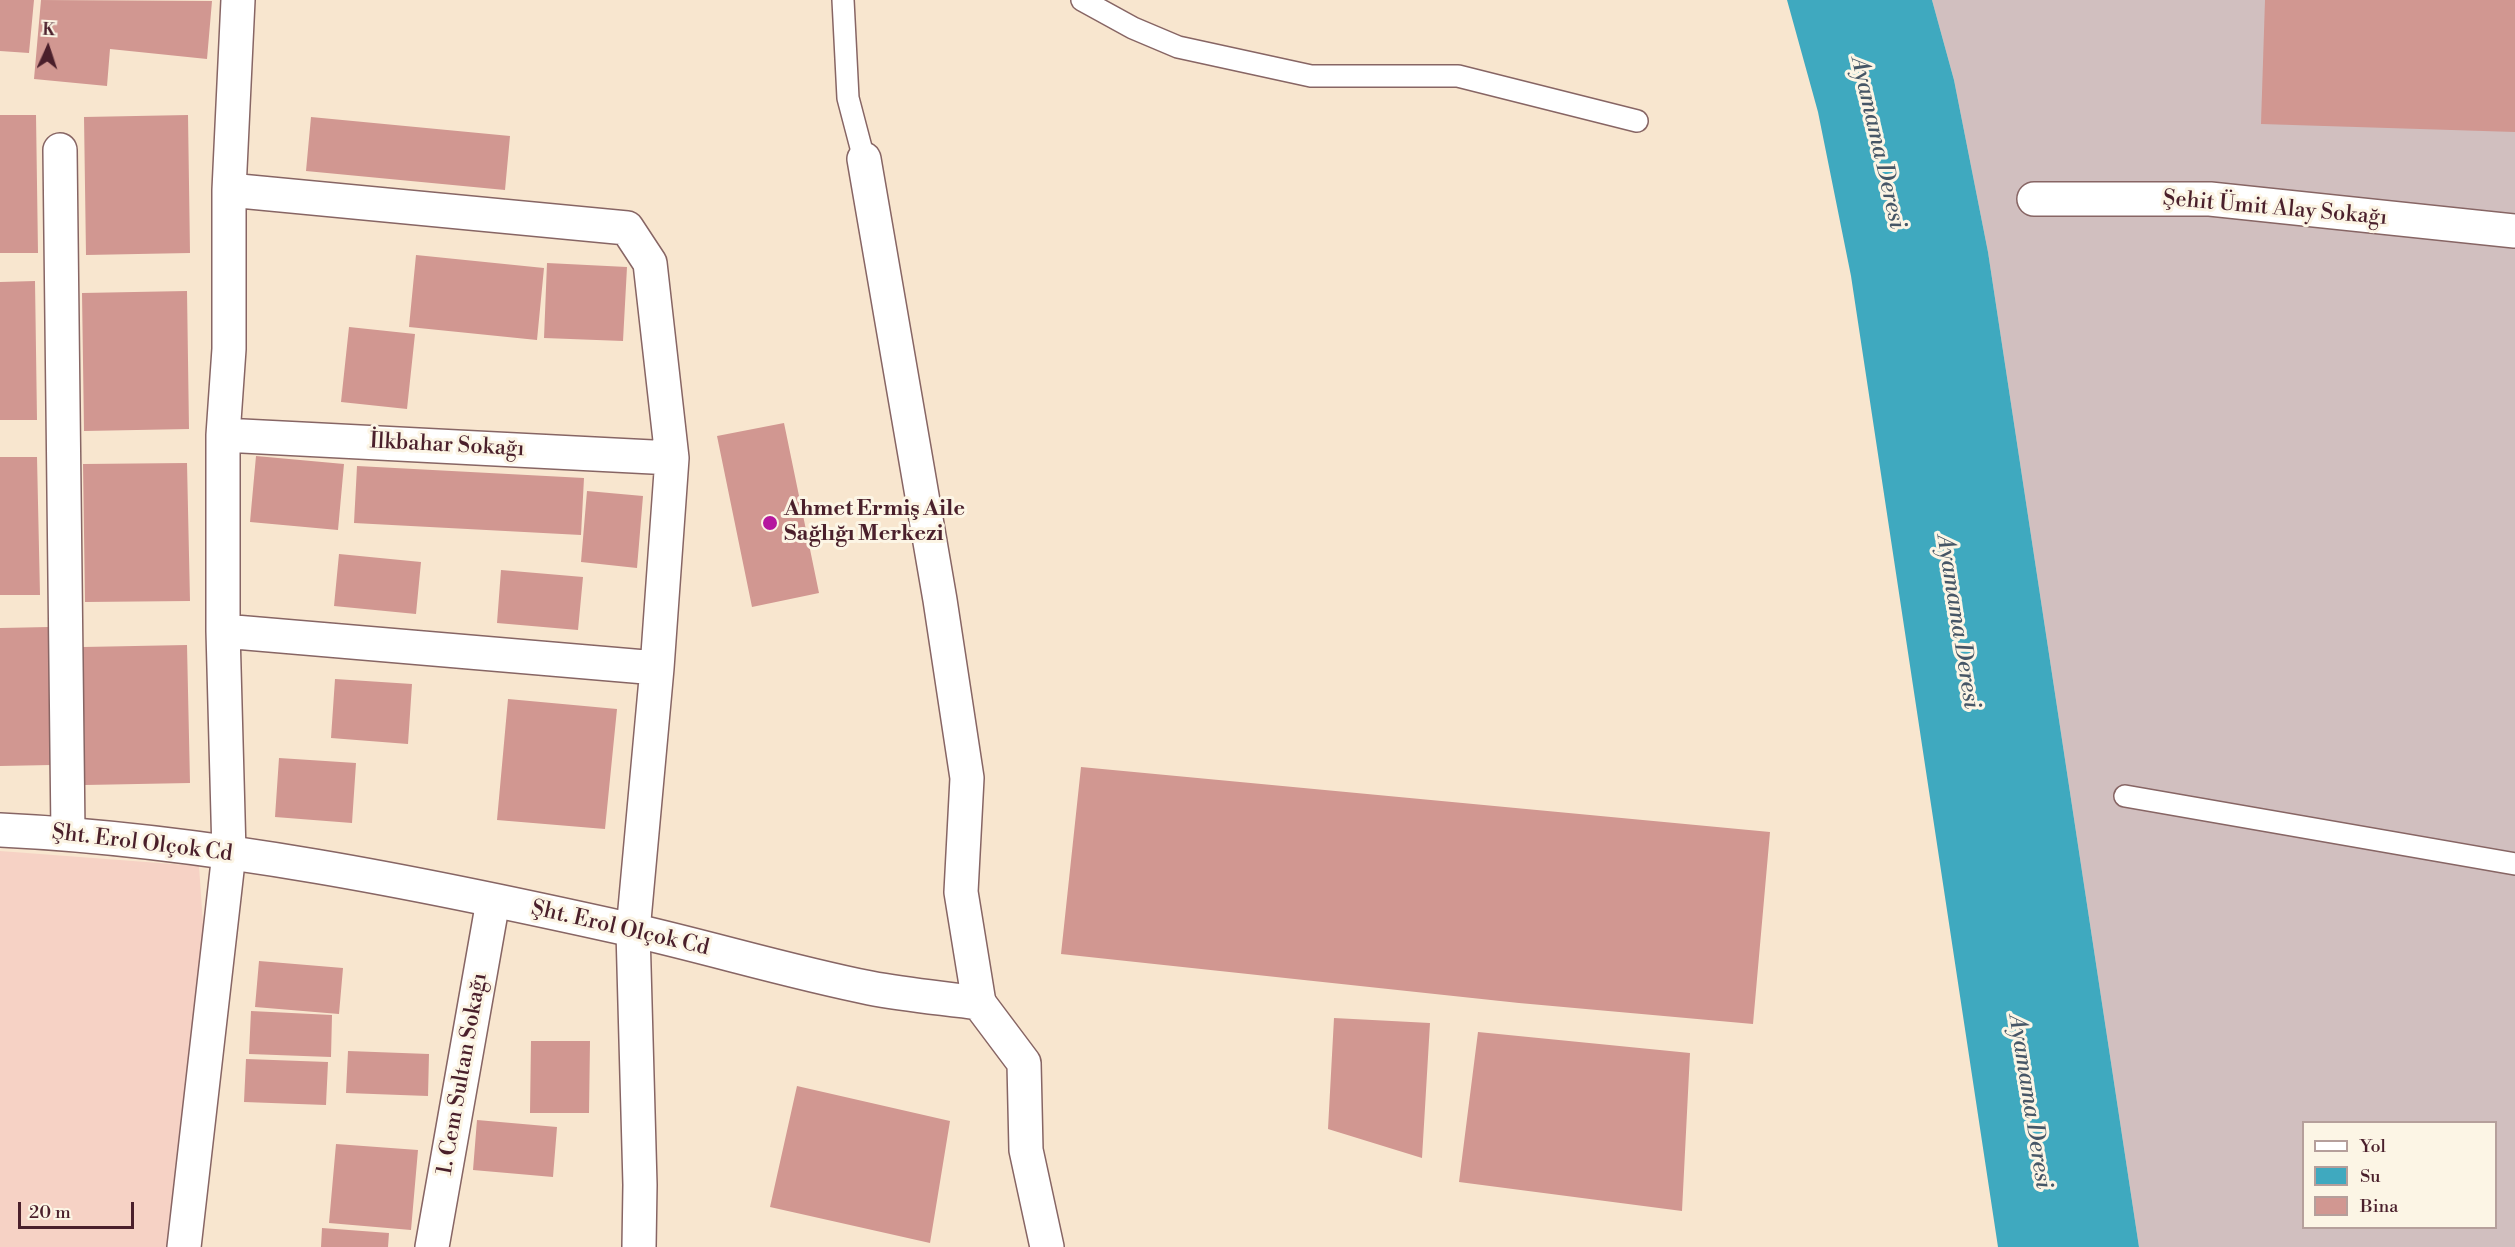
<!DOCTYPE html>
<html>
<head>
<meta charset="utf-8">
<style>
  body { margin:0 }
  #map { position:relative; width:2515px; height:1247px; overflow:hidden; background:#f8e6cf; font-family:"Libre Bodoni",serif }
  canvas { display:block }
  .legend { position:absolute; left:2302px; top:1121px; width:195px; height:108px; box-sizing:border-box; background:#fcf5e5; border:2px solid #b59f9b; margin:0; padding:8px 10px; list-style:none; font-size:18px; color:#4a1f2b }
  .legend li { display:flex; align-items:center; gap:12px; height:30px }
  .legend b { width:30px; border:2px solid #b59f9b }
  .north { position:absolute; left:18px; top:18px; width:60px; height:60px; -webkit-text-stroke:4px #fcf5e5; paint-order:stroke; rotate:3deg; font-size:16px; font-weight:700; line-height:24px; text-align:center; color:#4a1f2b }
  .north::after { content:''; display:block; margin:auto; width:21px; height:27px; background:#4a1f2b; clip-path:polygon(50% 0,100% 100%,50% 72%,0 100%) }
  .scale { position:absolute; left:18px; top:1202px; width:116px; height:27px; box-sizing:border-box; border:3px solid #4a1f2b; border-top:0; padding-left:8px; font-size:18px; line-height:21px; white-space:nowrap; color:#4a1f2b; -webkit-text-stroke:4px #fcf5e5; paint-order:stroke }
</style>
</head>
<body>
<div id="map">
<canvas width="2515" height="1247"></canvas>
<ul class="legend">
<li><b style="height:8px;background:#fff"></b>Yol</li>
<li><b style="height:16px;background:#3fa9bf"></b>Su</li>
<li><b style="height:16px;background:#d19791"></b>Bina</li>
</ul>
<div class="north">K</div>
<div class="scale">20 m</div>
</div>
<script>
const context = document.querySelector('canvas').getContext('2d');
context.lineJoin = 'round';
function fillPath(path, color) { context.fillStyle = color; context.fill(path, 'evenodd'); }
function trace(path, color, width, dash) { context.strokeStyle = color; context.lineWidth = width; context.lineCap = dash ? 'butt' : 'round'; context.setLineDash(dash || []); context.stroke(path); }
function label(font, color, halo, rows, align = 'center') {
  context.font = font + ' "Libre Bodoni",serif'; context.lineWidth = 6; context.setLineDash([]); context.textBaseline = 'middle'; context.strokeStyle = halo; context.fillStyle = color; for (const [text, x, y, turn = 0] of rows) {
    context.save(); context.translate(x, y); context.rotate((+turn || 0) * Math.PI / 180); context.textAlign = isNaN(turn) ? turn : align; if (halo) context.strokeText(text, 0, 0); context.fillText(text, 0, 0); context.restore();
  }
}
const built = new Path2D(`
  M0,851L199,866L204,938L170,1247H0Z`);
const industrial = new Path2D(`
  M1932,0H2515V1247H2139L1988,252L1954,80ZM2304,1122H2496V1228H2304Z`);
const water = new Path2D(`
  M1787,0H1932L1954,80L1988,252L2139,1247H1998L1851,276L1818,112Z`);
const building = new Path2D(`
  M0,0H34L29,53L0,51Z
  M41,0L212,1L207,59L110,49L107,86L34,79Z
  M2265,0H2515V132L2261,124Z
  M0,115H36L38,253H0Z
  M188,115L190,253L86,255L84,117Z
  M311,117L510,136L505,190L306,171Z
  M416,255L544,268L537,340L409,327Z
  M547,263L627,267L623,341L544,338Z
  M35,281L37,420H0V282Z
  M187,291L189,429L84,431L82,293Z
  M349,327L415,334L407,409L341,402Z
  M784,423L819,593L752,607L717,436Z
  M256,456L344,464L338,530L250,522Z
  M0,457H37L40,595H0Z
  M187,463L190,601L85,602L83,464Z
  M357,466L584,478L581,535L354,523Z
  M587,491L643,496L637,568L581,562Z
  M339,554L421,562L416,614L334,606Z
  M501,570L583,577L578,630L497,623Z
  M49,627L51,765L0,766V628Z
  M187,645L190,783L85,785L83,647Z
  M335,679L412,684L408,744L331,738Z
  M508,699L617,709L605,829L497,820Z
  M279,758L356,763L352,823L275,817Z
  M1081,767L1770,832L1753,1024L1519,1003L1061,954Z
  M259,961L343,968L339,1014L255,1007Z
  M251,1011L332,1015L331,1057L249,1054Z
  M1334,1018L1430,1023L1422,1158L1328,1129Z
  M1478,1032L1690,1053L1682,1211L1459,1182Z
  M531,1041H590L589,1113H530Z
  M348,1051L429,1054L428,1096L346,1093Z
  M246,1059L328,1062L326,1105L244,1102Z
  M797,1086L950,1121L930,1243L770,1207Z
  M477,1120L557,1127L553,1177L473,1170Z
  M336,1144L418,1150L411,1230L329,1223Z
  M322,1228L389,1233L388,1247H321Z`);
const lane = new Path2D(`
  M843,0L848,98L864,159
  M1082,0L1133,28L1178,47L1311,76H1458L1637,121
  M2125,796L2515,864`);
const street = new Path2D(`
  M60,150L68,833
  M864,159L940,600L967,778L961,892L979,1003
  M229,190L627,228L650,263L672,458L657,668L633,931L640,1185L639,1247
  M2034,199H2210L2515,231
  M223,435L672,458
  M223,631L657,668
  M184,1247L229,853L223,631V435L229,349V190L238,0
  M432,1247L493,901`);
const secondary = new Path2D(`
  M0,830C210,840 426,884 632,930C711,948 790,972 870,988C906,995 943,998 979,1003L1024,1063L1026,1150L1047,1247`);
const markers = [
  [770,523,8,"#b5179e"]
];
const streetNames = [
  ["Şehit Ümit Alay Sokağı",2275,209,5],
  ["İlkbahar Sokağı",447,446,3],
  ["Şht. Erol Olçok Cd",142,844,7],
  ["Şht. Erol Olçok Cd",620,929,13],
  ["1. Cem Sultan Sokağı",463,1074,-80]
];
const poiNames = [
  ["Ahmet Ermiş Aile",784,510],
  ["Sağlığı Merkezi",784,535]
];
const waterNames = [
  ["Ayamama Deresi",1877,143,77],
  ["Ayamama Deresi",1957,622,81],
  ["Ayamama Deresi",2029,1102,81]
];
fillPath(built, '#f6d2c5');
fillPath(industrial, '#d1bfbf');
fillPath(water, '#3fa9bf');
fillPath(building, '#d19791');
trace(lane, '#876564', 24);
trace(street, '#876564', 36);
trace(secondary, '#876564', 36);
trace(lane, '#fff', 21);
trace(street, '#fff', 33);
trace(secondary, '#fff', 33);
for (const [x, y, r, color] of markers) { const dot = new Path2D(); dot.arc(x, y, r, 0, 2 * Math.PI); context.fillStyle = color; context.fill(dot); trace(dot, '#fcf5e5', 2); }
label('22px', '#4a1f2b', '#fcf5e5', streetNames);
label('bold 22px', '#4a1f2b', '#fcf5e5', poiNames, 'left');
label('italic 24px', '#465666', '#fcf5e5', waterNames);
</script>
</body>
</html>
